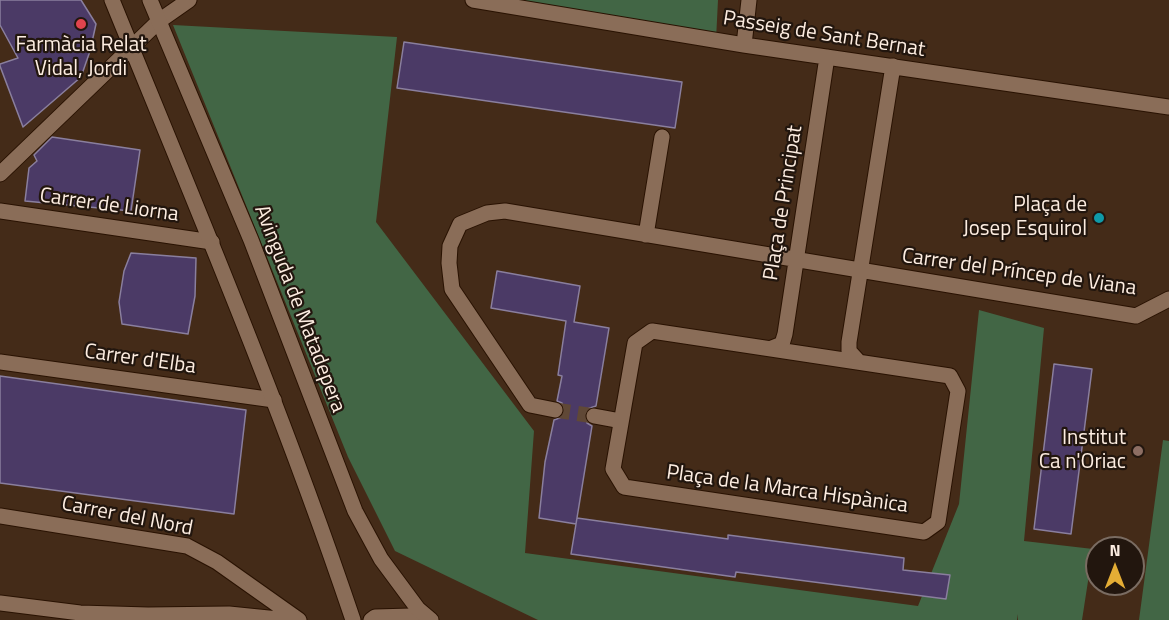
<!DOCTYPE html>
<html>
<head>
<meta charset="utf-8">
<style>
  body { margin:0 }
  #map { position:relative; width:1169px; height:620px; overflow:hidden; background:#442b18; font-family:"Titillium Web",sans-serif }
  canvas { display:block }
  .north { position:absolute; left:1085px; top:536px; width:60px; height:60px; box-sizing:border-box; background:#22160e; border:2px solid #7a6c62; border-radius:50%; rotate:0deg; font-size:16px; font-weight:700; line-height:24px; text-align:center; color:#fdede1 }
  .north::after { content:''; display:block; margin:auto; width:21px; height:27px; background:#e4ad35; clip-path:polygon(50% 0,100% 100%,50% 72%,0 100%) }
</style>
</head>
<body>
<div id="map">
<canvas width="1169" height="620"></canvas>
<div class="north">N</div>
</div>
<script>
const context = document.querySelector('canvas').getContext('2d');
context.lineJoin = 'round';
function fillPath(path, color) { context.fillStyle = color; context.fill(path, 'evenodd'); }
function trace(path, color, width, dash) { context.strokeStyle = color; context.lineWidth = width; context.lineCap = dash ? 'butt' : 'round'; context.setLineDash(dash || []); context.stroke(path); }
function label(font, color, halo, rows, align = 'center') {
  context.font = font + ' "Titillium Web",sans-serif'; context.lineWidth = 4.5; context.setLineDash([]); context.textBaseline = 'middle'; context.strokeStyle = halo; context.fillStyle = color; for (const [text, x, y, turn = 0] of rows) {
    context.save(); context.translate(x, y); context.rotate((+turn || 0) * Math.PI / 180); context.textAlign = isNaN(turn) ? turn : align; if (halo) context.strokeText(text, 0, 0); context.fillText(text, 0, 0); context.restore();
  }
}
const green = new Path2D(`
  M473,0H718L716,40Z
  M173,25L397,37L376,222L534,431L525,553L918,606L959,504L979,310L1044,328L1024,541L1093,549L1082,620H1018V614L1017,620H538L395,551L348,457Z
  M1163,440L1169,441V620H1139Z`);
const building = new Path2D(`
  M0,0H81L96,24L90,51L81,77L23,127L0,66V64L18,58L0,25Z
  M404,42L682,82L675,128L397,88Z
  M52,137L140,150L131,211L25,201L29,168L37,161L34,155Z
  M131,253L196,258L195,296L188,334L122,324L119,302L124,271Z
  M497,271L580,286L574,322L609,328L596,406L587,409L584,415L587,423L592,426L576,524L539,518L545,462L554,420L562,417L565,411L562,403L557,401L562,376L558,375L566,321L491,308Z
  M1054,364L1092,369L1071,534L1034,529Z
  M0,376L246,410L234,514L0,483Z
  M577,518L728,539V535L904,558L903,570L950,575L946,599L736,572L735,577L571,554Z`);
const streetTunnel = new Path2D(`
  M555,410L594,416`);
const street = new Path2D(`
  M473,0L744,45L1169,107
  M744,45L749,0
  M0,174L159,21L189,0
  M0,211L212,242
  M646,235L662,137
  M652,331L950,376L958,391L938,522L924,532L624,487L613,469L635,343Z
  M772,348L782,344L785,334L827,57
  M0,362L274,400
  M859,362L849,351V342L893,66
  M555,410L530,405L452,289L449,263L450,246L460,224L487,213L505,211L1136,316L1169,299
  M594,416L621,421
  M0,516L187,546L217,562L299,620
  M0,603L80,613L148,615L229,614L288,620
  M371,620L375,617L411,616L427,618`);
const secondary = new Path2D(`
  M112,0C196,206 282,409 353,620
  M150,0L251,240L355,511L381,559L418,609L431,620`);
const markers = [
  [81,24,6,"#e0444e"],
  [1099,218,6,"#0f9aa8"],
  [1138,451,6,"#8d6e63"]
];
const streetNames = [
  ["Passeig de Sant Bernat",824,35,9],
  ["Plaça de Principat",784,203,-81],
  ["Carrer de Liorna",109,206,8],
  ["Carrer del Príncep de Viana",1019,273,8],
  ["Avinguda de Matadepera",299,309,69],
  ["Carrer d'Elba",140,360,8],
  ["Plaça de la Marca Hispànica",787,490,8],
  ["Carrer del Nord",127,517,11]
];
const poiNames = [
  ["Farmàcia Relat",81,46,"center"],
  ["Vidal, Jordi",81,70,"center"],
  ["Plaça de",1087,206],
  ["Josep Esquirol",1087,230],
  ["Institut",1126,439],
  ["Ca n'Oriac",1126,463]
];
fillPath(green, '#426645');
fillPath(building, '#4b3a66');
trace(building, '#8a7f9e', 1.5);
trace(streetTunnel, '#604836', 15, [15, 8]);
trace(street, '#291202', 17);
trace(secondary, '#291202', 17);
trace(street, '#8a6d58', 15);
trace(secondary, '#8a6d58', 15);
for (const [x, y, r, color] of markers) { const dot = new Path2D(); dot.arc(x, y, r, 0, 2 * Math.PI); context.fillStyle = color; context.fill(dot); trace(dot, '#22160e', 2); }
label('21px', '#fdede1', '#22160e', streetNames);
label('21px', '#fdede1', '#22160e', poiNames, 'right');
</script>
</body>
</html>
